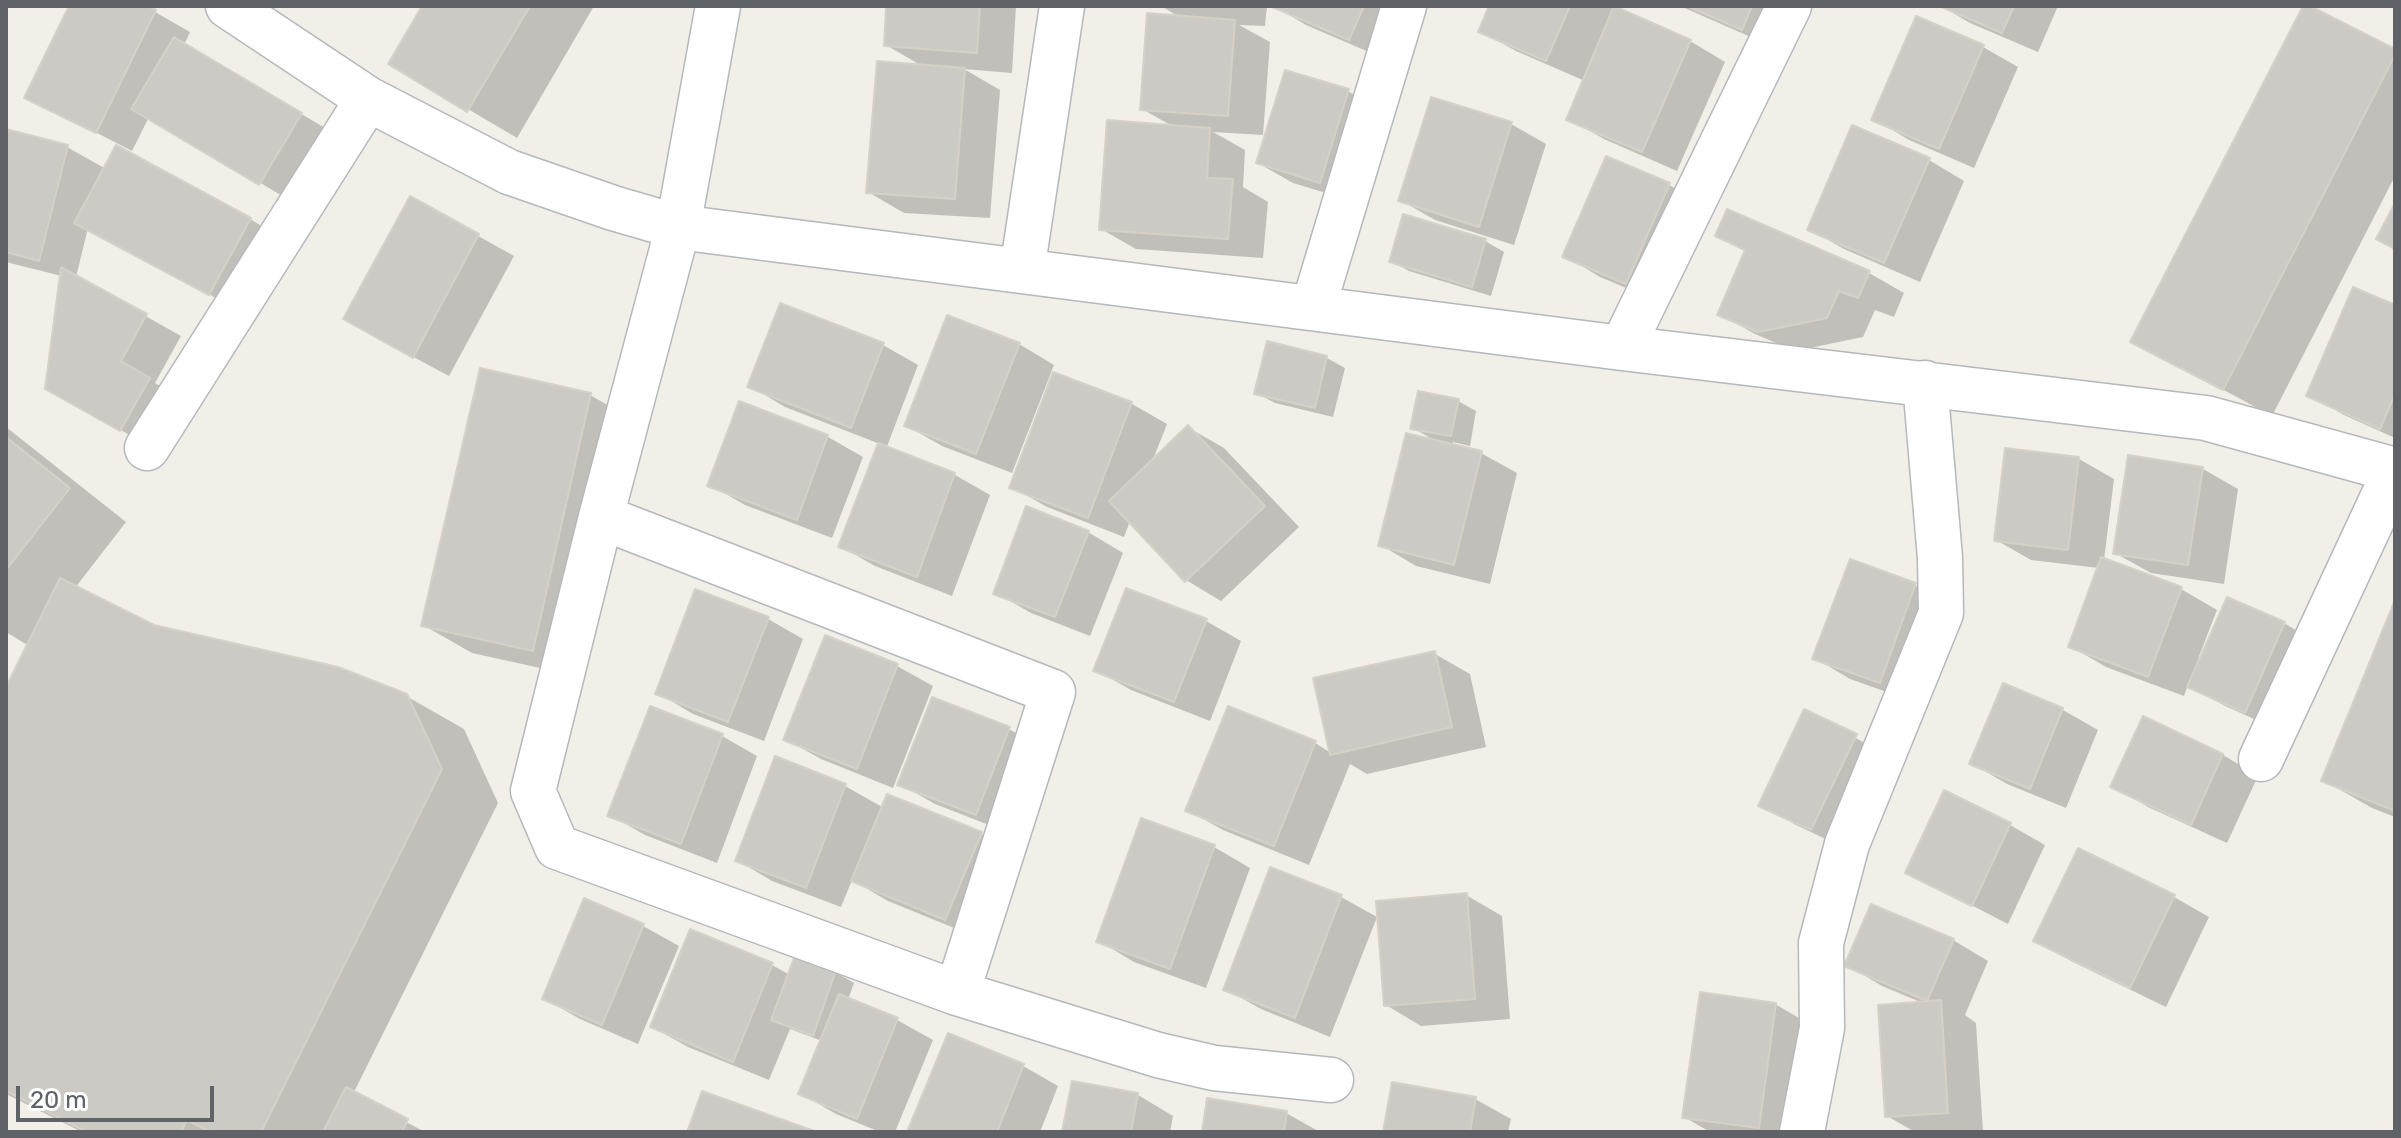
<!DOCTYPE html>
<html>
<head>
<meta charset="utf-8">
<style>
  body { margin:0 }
  #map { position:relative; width:2401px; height:1138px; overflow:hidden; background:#f1efe8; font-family:Rubik,sans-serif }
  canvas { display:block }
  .frame { position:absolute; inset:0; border:8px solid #5f6368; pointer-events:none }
  .scale { position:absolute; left:16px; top:1086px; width:198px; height:36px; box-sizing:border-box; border:4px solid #5f6368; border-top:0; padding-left:10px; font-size:24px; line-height:28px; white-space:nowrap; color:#5f6368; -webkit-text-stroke:6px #fff; paint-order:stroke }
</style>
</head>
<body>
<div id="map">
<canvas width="2401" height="1138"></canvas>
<div class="frame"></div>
<div class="scale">20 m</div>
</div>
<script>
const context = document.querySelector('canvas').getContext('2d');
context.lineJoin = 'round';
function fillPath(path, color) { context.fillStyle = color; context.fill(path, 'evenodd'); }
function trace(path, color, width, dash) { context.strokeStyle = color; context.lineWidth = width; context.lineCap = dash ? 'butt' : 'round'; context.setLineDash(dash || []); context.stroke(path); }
const shadow = new Path2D(`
  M71,6H142L155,12L190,32L184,45L337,135L296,204L149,117L132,151L27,97Z
  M424,6H594L517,138L390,63Z
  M889,6H1016L1012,73L964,69L1000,90L990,218L904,213L868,192L922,66L886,45Z
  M1161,6H1267L1265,26L1239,25L1270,42L1263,135L1213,132L1245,150L1243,187L1268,202L1263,258L1136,249L1101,229L1174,127L1142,109L1181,18Z
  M1274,6H1408L1385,59L1306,25Z
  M1491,6H1614L1613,8L1690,41L1725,62L1677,171L1604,139L1569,119L1585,81L1516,51L1480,31Z
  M1680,6H1797L1778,49Z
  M1941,6H2058L2038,52L1970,23Z
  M2306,6L2395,51V176L2272,416L2133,341Z
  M1983,47L2018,67L1974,168L1909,140L1874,119Z
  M1348,91L1383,112L1356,202L1293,183L1258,163Z
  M1511,124L1546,144L1514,245L1435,220L1400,200Z
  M6,131L67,147L106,169L250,219L285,240L245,314L88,228L76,277L181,336L155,383L184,400L156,450L47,388L62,276L6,262Z
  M1929,160L1964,181L1920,282L1844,249L1809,229Z
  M1669,185L1704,205L1662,303L1600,277L1565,256Z
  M410,198L514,256L449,376L380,339Z
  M1404,216L1485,241L1504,252L1491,296L1409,271L1391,261Z
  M1717,235L1869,273L1904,293L1894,317L1875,310L1863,337L1795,351L1755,334L1720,314L1746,252Z
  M2395,307V438L2344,415L2308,395Z
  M1268,343L1327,358L1345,368L1333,417L1275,403L1256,393Z
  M1019,344L1054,365L1012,473L942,446L907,426Z
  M883,345L918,365L886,449L955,475L990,495L952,596L875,566L840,546L880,444L785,407L750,386Z
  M1055,374L1132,404L1167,424L1152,462L1189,428L1224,448L1299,527L1221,601L1186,580L1130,521L1124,537L1047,507L1012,487Z
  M590,395L639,423L581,677L472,653L423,625Z
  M1458,401L1476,411L1470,446L1453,442L1452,446L1481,453L1517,473L1490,584L1416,566L1381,545L1434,440L1413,428Z
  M740,403L828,437L863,457L832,538L745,505L710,485Z
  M6,427L126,522L75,588L153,627L406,696L464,729L498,803L353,1094L425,1132H82L6,1094V692L29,646L6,632Z
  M2079,459L2114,479L2104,560L2181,589L2217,610L2198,659L2201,661L2284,623L2319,644L2281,731L2225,706L2188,685L2184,696L2106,667L2070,646L2099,568L2031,560L1996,540Z
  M2203,469L2238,489L2224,584L2151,573L2115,553Z
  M1088,532L1123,553L1090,636L1031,613L996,593Z
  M1915,585L1950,606L1915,702L1850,679L1815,658Z
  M2395,606V817L2372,808L2323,780Z
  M768,619L803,639L764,741L693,714L658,693Z
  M1206,621L1241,641L1210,721L1131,690L1096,670Z
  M1435,654L1470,674L1486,747L1367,774L1350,764L1309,865L1223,830L1187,810L1315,743L1331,753Z
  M897,666L933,686L893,788L821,759L785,739Z
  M2004,686L2063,710L2098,730L2066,808L2007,784L1971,763Z
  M1805,711L1891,757L1847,849L1796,825L1761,805Z
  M2144,718L2223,755L2258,776L2227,843L2148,807L2113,786Z
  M1009,729L1044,749L1012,834L935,804L900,784Z
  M722,736L757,756L717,863L645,835L610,815Z
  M845,786L884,808L981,834L1016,854L981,939L888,901L852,880L841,907L772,881L737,860Z
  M1142,820L1214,847L1250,868L1206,988L1134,962L1099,941Z
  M2010,825L2045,845L2008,924L1907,872Z
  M1466,895L1502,916L1510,1019L1421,1026L1386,1005Z
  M1341,897L1377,917L1330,1037L1261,1009L1225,989Z
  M2174,897L2209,917L2166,1007L2071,961L2036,941Z
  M585,900L643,926L679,946L638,1044L580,1019L545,999Z
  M691,932L772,965L790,975L796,957L835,972L854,983L848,1000L897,1020L933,1040L895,1132H880L836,1114L800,1093L822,1041L790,1029L769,1080L688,1047L652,1027Z
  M1953,940L1988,961L1965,1015L1976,1023L1983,1132H1915L1887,1116L1925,1004L1882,986L1847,965Z
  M1775,1004L1811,1025L1796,1132H1710L1684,1117Z
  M1023,1066L1058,1086L1040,1132H909Z
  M1074,1083L1138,1095L1173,1116L1170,1132H1064Z
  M1475,1099L1511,1119L1508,1132H1385Z
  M1286,1113L1320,1132H1204Z`);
const building = new Path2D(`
  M69,6H147L156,10L96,133L24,98Z
  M422,6H530L467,112L388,64Z
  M886,6H980L977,53L884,46Z
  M1270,6H1364L1349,40Z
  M1489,6H1570L1546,61L1478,32Z
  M1614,6L1691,40L1642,152L1566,120Z
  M1687,6H1752L1742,30Z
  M1939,6H2014L2002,33Z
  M2303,6H2310L2395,49V55L2223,390L2130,342Z
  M1147,13L1235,20L1228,116L1140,110Z
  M1916,16L1984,45L1939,149L1871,120Z
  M174,37L302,113L259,185L131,109Z
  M877,61L965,68L955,199L866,193Z
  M1285,70L1349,89L1320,183L1256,163Z
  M1431,97L1512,122L1479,227L1398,201Z
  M1107,120L1210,128L1207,178L1233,179L1228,239L1099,230Z
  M1852,125L1930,158L1884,263L1807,230Z
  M6,129L68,145L39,261L6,252Z
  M116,145L251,218L209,295L74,223Z
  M1606,156L1670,183L1626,284L1562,257Z
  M410,196L479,234L413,358L343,319Z
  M2395,203V249L2376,239Z
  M1727,209L1870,271L1858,298L1839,291L1827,318L1758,332L1717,315L1745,250L1715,236Z
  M1403,214L1486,239L1472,287L1389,262Z
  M61,267L147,314L121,361L150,378L120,431L45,389Z
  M2353,287L2395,305V394L2380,429L2306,396Z
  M780,303L884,343L851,428L747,387Z
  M947,315L1020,343L976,454L904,426Z
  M1267,341L1327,356L1315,408L1254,394Z
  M480,368L591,393L533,651L421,626Z
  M1053,372L1132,402L1088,518L1009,488Z
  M1418,391L1459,399L1451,436L1410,429Z
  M739,401L828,435L797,520L707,486Z
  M1188,425L1265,506L1185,582L1109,501Z
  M1406,433L1482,451L1454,565L1378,546Z
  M6,437L70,488L6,570Z
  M878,443L955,473L917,577L838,547Z
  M2005,448L2079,457L2068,550L1994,541Z
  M2128,455L2203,467L2188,565L2113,554Z
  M1026,506L1089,531L1055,617L993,594Z
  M2101,557L2182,587L2148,677L2068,647Z
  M1850,559L1916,583L1880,683L1812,659Z
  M60,578L154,625L338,667L407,694L442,769L261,1132H211L187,1120L181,1132H87L6,1091V687Z
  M1126,588L1207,619L1174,702L1093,671Z
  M695,589L769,617L728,722L655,694Z
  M2227,597L2285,622L2245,713L2187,687Z
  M2395,600V811L2321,781Z
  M825,635L898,664L857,769L783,740Z
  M1435,651L1452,727L1330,755L1313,678Z
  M2003,683L2063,708L2030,789L1969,764Z
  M932,697L1010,727L976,815L897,785Z
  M650,706L723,734L681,844L607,816Z
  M1228,706L1316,741L1274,846L1185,811Z
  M1804,709L1857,734L1811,830L1758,806Z
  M2143,716L2223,754L2191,825L2110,787Z
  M775,756L846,784L806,888L735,861Z
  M1944,790L2011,823L1972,906L1905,873Z
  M887,794L982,832L945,920L851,881Z
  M1141,818L1215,845L1170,969L1096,942Z
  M2078,848L2175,895L2130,988L2033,941Z
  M1270,867L1342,895L1295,1018L1223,990Z
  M1467,893L1475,999L1384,1006L1376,901Z
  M584,898L644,924L602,1025L542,999Z
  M1871,904L1954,939L1927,1001L1844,966Z
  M690,929L773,963L733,1062L650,1027Z
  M795,955L836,970L813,1036L771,1020Z
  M1700,992L1776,1003L1759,1128L1682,1118Z
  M839,994L898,1018L857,1119L798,1094Z
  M1941,1000L1948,1113L1885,1117L1878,1005Z
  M948,1033L1024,1064L997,1132H907Z
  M1072,1081L1138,1093L1131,1132H1062Z
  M1392,1082L1476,1097L1470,1132H1383Z
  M346,1087L408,1119L402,1132H323Z
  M702,1091L817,1132H687Z
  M1207,1098L1287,1111L1284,1132H1202Z`);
const street = new Path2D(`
  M228,6L368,99L509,172L613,208L678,227L1622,348L2206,418L2395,470
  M718,6L678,227L601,517L533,791L557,847L957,993L1158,1055L1214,1068L1331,1080
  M1022,271L1062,6
  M1313,308L1404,6
  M1622,348L1789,6
  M147,448L368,99
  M601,517L1053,692L957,993
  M2261,759L2395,471
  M1802,1132L1822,1028L1821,943L1847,844L1941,613L1940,558L1925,383`);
fillPath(shadow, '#0003');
fillPath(building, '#cccac5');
trace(building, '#d6d1c6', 2);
trace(street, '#b5b8bc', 47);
trace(street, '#fff', 44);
</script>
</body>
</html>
